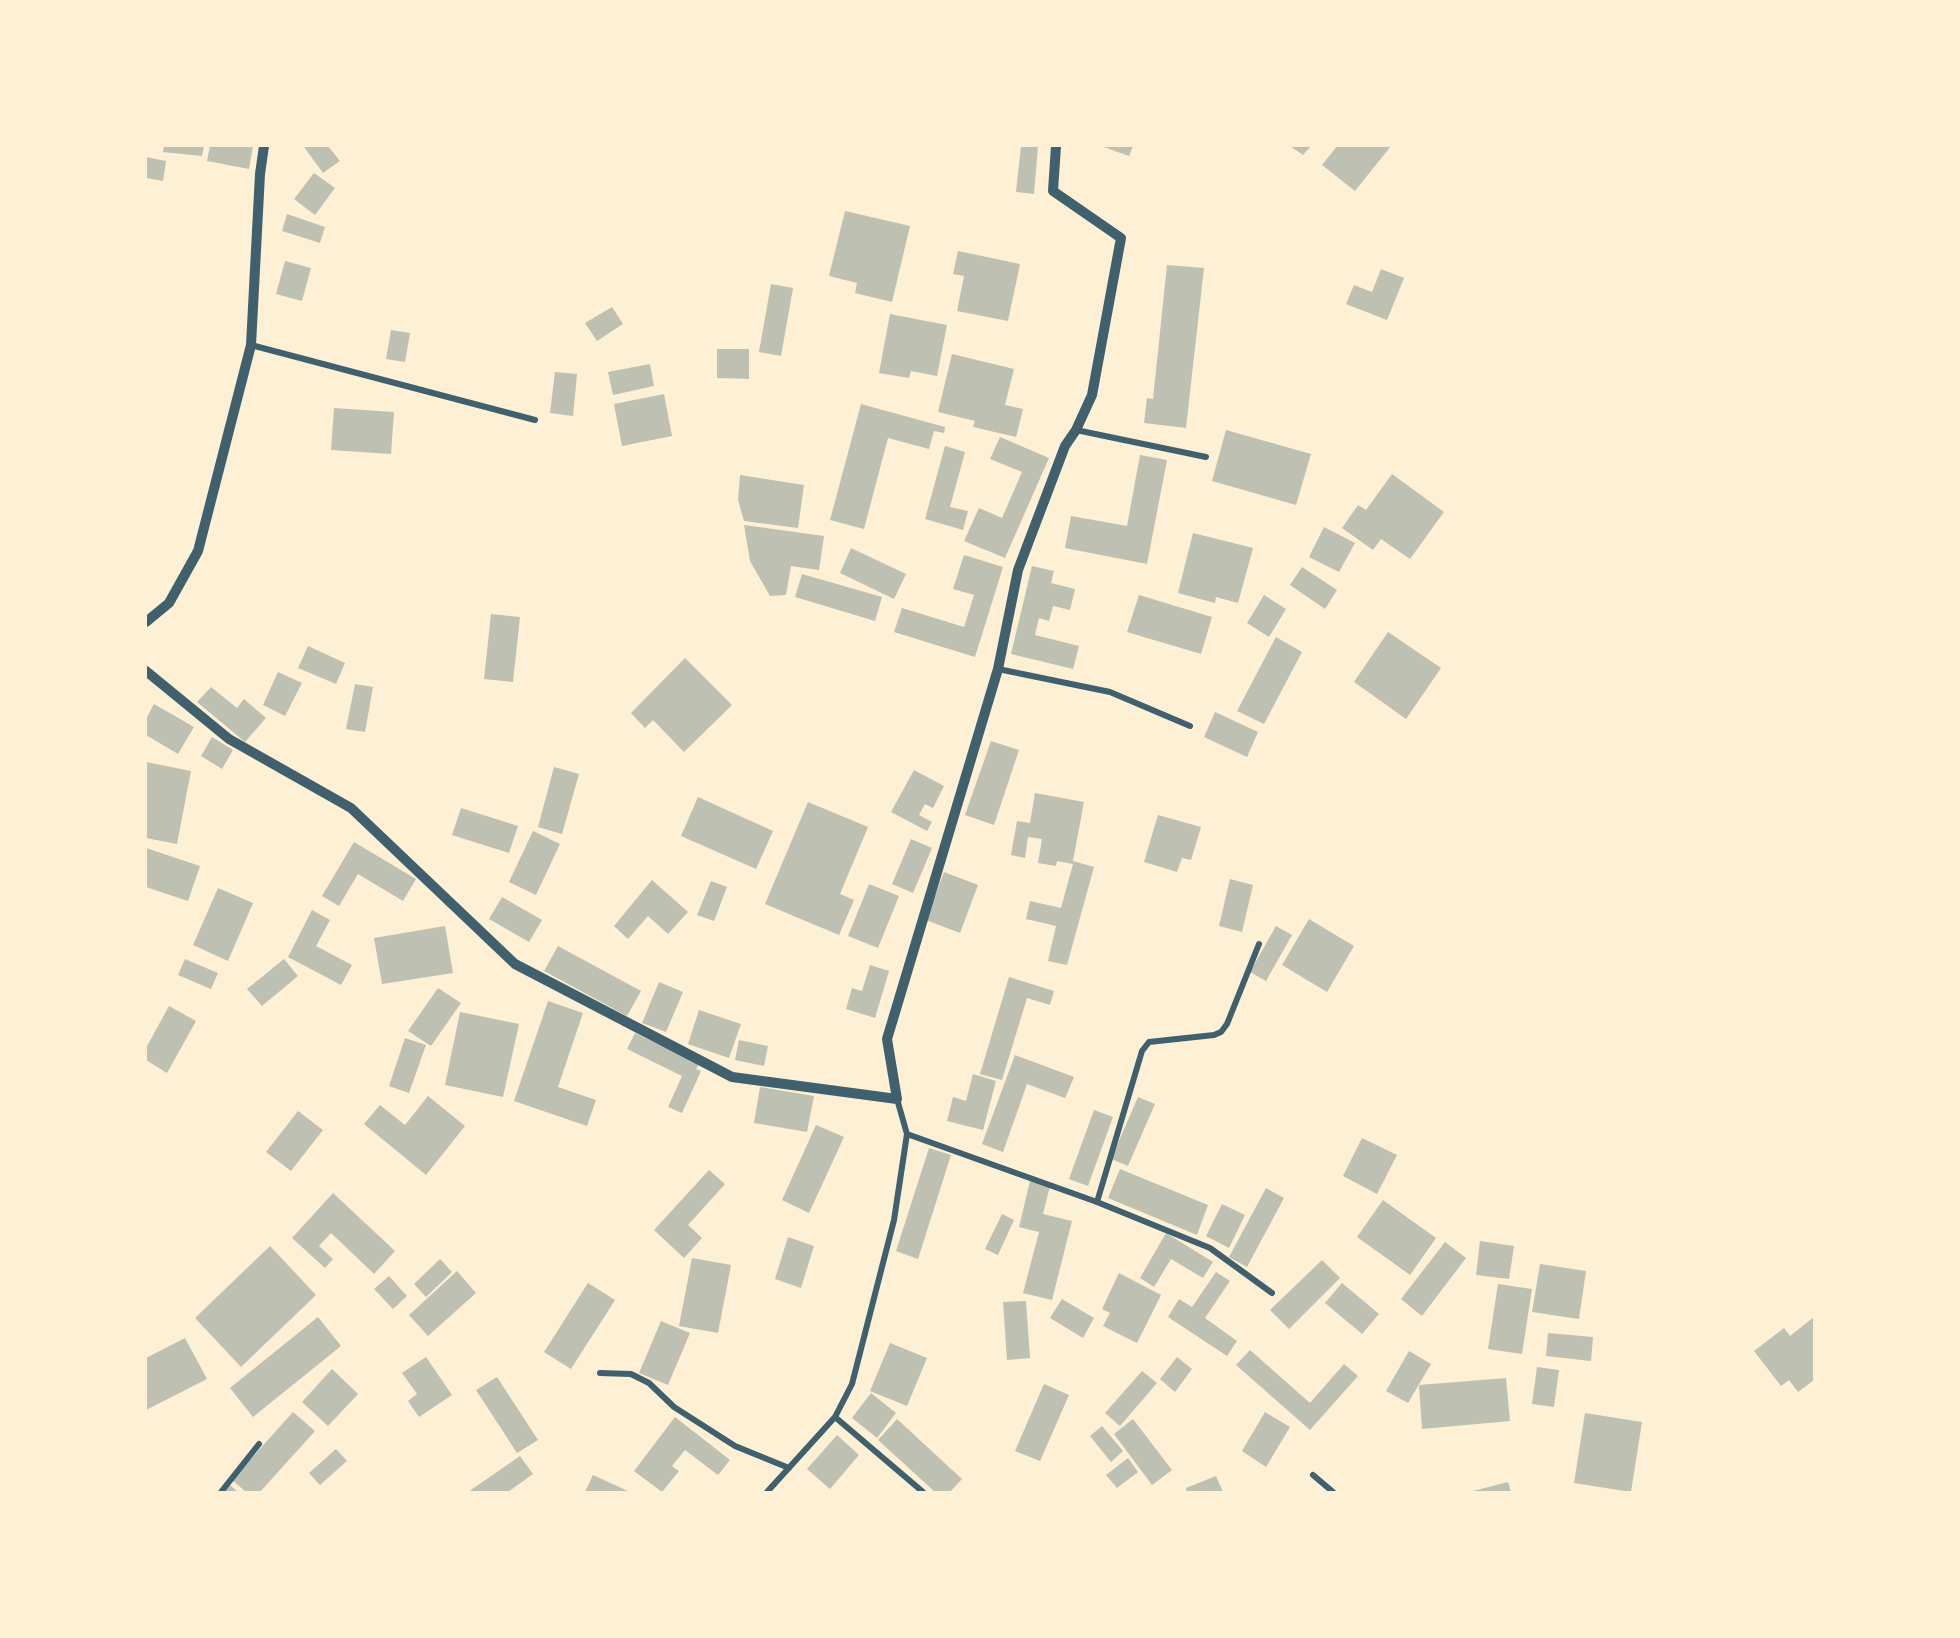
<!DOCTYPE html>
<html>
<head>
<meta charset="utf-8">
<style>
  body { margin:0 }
  #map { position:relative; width:1960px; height:1638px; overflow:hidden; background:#fdf0d5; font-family:"DM Sans",sans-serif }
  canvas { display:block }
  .frame { position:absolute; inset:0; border:147px solid #fdf0d5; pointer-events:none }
</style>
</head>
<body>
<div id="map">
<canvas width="1960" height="1638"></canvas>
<div class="frame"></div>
</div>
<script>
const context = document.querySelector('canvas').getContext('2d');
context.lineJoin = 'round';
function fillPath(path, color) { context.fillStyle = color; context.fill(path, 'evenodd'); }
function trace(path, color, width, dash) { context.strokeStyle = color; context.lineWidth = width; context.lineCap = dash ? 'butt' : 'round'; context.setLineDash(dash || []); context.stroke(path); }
const building = new Path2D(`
  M164,146H204L202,156L163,152Z
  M210,146H253L249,169L207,161Z
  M306,146H328L340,161L323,173L304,147Z
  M1021,146H1038L1034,194L1016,192Z
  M1101,146H1133L1129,156Z
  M1290,146H1311L1303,155Z
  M1337,146H1391L1355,191L1322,165Z
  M146,157L166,161L163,181L146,178Z
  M314,173L335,188L315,215L294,199Z
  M845,211L910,226L892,302L855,293L857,283L829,276Z
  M287,214L325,227L320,243L282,231Z
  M958,251L1020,264L1008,321L957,311L964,276L953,274Z
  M285,261L311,268L302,301L276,294Z
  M1167,265L1204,268L1186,428L1144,423L1147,398L1153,399Z
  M1381,269L1404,278L1387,320L1346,304L1354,285L1372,292Z
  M771,284L793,288L781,356L759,352Z
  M612,307L623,324L597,341L585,323Z
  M890,314L947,325L937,376L911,371L909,378L879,373Z
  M391,330L410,333L405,362L386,359Z
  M717,349H749V379L717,378Z
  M952,354L1014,369L1005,405L1023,409L1016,437L973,427L975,421L938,412Z
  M650,364L654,386L613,395L608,372Z
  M555,372L577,374L573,416L550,413Z
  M664,394L672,436L622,446L614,404Z
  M861,404L945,427L944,433L934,431L929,449L888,438L864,529L830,520Z
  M334,408L394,412L391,454L331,450Z
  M1226,430L1311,454L1296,505L1212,481Z
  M1000,437L1049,458L1005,558L964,541L979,508L1002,518L1022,472L990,459Z
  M945,446L965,452L950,507L968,511L963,530L925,519Z
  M1140,455L1167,460L1147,564L1065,548L1071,516L1127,526Z
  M1392,474L1444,512L1410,559L1381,539L1373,550L1342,528L1358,505L1366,510Z
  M740,475L804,485L798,528L744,521L738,500Z
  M744,525L824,536L819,570L791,566L786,595L770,596L750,561Z
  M1324,527L1355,543L1339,572L1309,557Z
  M1193,533L1253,548L1238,603L1216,597L1215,603L1178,593Z
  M851,548L906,574L894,599L840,573Z
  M964,555L1003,567L975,657L894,632L902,608L964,627L974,595L953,589Z
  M1032,566L1054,571L1051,583L1075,589L1070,610L1053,606L1049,621L1039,618L1035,635L1079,646L1073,669L1011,654Z
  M1302,567L1337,590L1325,609L1290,585Z
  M802,574L882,597L875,621L795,597Z
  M1139,595L1212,617L1201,654L1127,632Z
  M1264,595L1286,609L1269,637L1247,623Z
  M491,614L520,617L513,682L484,679Z
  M1388,632L1441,668L1406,719L1354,682Z
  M1276,637L1302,652L1264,724L1237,711Z
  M308,646L345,663L336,684L298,668Z
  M685,658L732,705L684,752L653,720L645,728L631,713Z
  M278,672L302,683L285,716L263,705Z
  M355,684L373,687L365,732L346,729Z
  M211,687L237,708L244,699L266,718L245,742L197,702Z
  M154,704L194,727L178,754L146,735V719Z
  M1215,712L1258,732L1247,757L1204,737Z
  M212,737L233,750L222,769L201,756Z
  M991,741L1019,750L994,825L965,815Z
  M146,762L191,771L177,844L146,838Z
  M554,767L579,774L562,834L538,827Z
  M914,770L944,786L933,808L925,804L919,815L932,822L927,831L891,812Z
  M1035,793L1084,802L1073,861L1094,867L1067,965L1048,961L1056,926L1026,919L1030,901L1061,908L1073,864L1057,861L1056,866L1038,863L1042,839L1028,837L1025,858L1011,855L1017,821L1030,823Z
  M698,797L773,831L756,869L681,836Z
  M808,802L868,827L840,894L854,900L839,935L765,904Z
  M461,808L518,826L509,853L452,835Z
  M1158,815L1201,827L1191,860L1182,858L1177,872L1144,862Z
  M533,831L560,844L536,895L509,882Z
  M911,839L932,848L913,893L892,884Z
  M354,842L416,879L403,901L358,874L339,906L322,896Z
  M146,848L200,866L188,901L146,887Z
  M944,872L978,885L960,933L926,920Z
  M1230,879L1253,885L1242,932L1219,926Z
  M652,880L688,912L668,934L648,916L628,939L614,926Z
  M711,881L727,887L714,921L697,915Z
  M869,884L899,896L878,948L848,936Z
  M218,888L253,903L228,961L193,945Z
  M502,897L542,920L529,942L489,919Z
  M312,910L330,920L316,946L352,965L341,985L288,957Z
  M1309,919L1354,946L1327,992L1282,965Z
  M445,926L453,973L382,984L374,938Z
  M1276,926L1292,935L1266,981L1250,972Z
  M558,946L641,991L627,1016L544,971Z
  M185,959L218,973L211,989L178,975Z
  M284,959L298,976L262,1006L247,989Z
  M870,965L889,971L875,1018L846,1009L852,988L862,991Z
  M1009,977L1054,991L1050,1005L1027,998L1002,1080L980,1074Z
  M659,982L683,992L666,1032L642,1023Z
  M438,988L461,1003L431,1046L408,1031Z
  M548,1001L583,1013L558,1087L596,1100L587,1126L514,1101Z
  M169,1006L196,1021L167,1073L146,1060V1048Z
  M699,1010L741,1024L729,1058L688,1044Z
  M460,1012L519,1024L503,1097L445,1085Z
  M635,1033L699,1064L696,1069L701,1071L682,1113L668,1107L682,1076L627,1049Z
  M405,1038L426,1045L409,1093L389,1086Z
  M739,1040L768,1046L764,1066L735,1060Z
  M1015,1055L1074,1077L1065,1098L1027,1084L1003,1152L982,1144Z
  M973,1074L996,1081L983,1130L947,1121L953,1097L966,1101Z
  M760,1087L814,1096L807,1132L754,1123Z
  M428,1096L465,1126L426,1175L364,1124L380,1105L405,1125Z
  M1138,1097L1155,1104L1128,1166L1111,1159Z
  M1094,1110L1113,1117L1088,1186L1069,1179Z
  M298,1111L323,1130L291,1171L266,1152Z
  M816,1125L844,1137L809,1213L782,1200Z
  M1362,1138L1397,1155L1377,1194L1343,1176Z
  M929,1148L951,1155L918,1259L896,1251Z
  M1120,1169L1208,1205L1197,1235L1108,1198Z
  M709,1170L725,1184L688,1225L702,1238L684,1258L654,1230Z
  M1030,1181L1050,1186L1043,1214L1072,1221L1052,1300L1023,1293L1039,1232L1019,1227Z
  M1266,1188L1284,1198L1247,1267L1229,1257Z
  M333,1193L395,1251L374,1274L331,1233L319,1246L333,1259L325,1268L292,1238Z
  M1383,1200L1436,1238L1410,1275L1357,1237Z
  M1222,1204L1245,1215L1229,1248L1206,1236Z
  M1002,1214L1014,1220L998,1255L985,1249Z
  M1166,1233L1213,1262L1203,1278L1171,1259L1154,1287L1140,1278Z
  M788,1237L814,1246L801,1288L775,1279Z
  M1480,1241L1514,1246L1509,1279L1476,1275Z
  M1445,1242L1466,1258L1422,1316L1401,1299Z
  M270,1246L316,1295L241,1367L195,1318Z
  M692,1258L731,1265L718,1333L679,1326Z
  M440,1259L452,1272L426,1297L414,1284Z
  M1322,1260L1340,1278L1289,1329L1270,1310Z
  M1540,1264L1586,1271L1579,1319L1532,1312Z
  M457,1271L476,1293L428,1336L409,1315Z
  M1216,1272L1230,1281L1205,1318L1237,1341L1227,1356L1168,1317L1179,1299L1192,1307Z
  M1119,1273L1161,1295L1137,1343L1103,1326L1110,1313L1102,1309Z
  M389,1276L407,1296L393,1309L374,1289Z
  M588,1283L615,1300L571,1369L544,1352Z
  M1342,1283L1379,1314L1362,1334L1325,1303Z
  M1498,1284L1532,1289L1522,1354L1488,1349Z
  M1062,1299L1094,1318L1083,1338L1050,1318Z
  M1026,1301L1030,1358L1007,1360L1003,1302Z
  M318,1317L341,1346L253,1417L230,1388Z
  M1814,1317V1380L1798,1392L1789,1380L1781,1386L1754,1351L1784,1328L1790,1336Z
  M661,1321L690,1333L668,1385L639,1373Z
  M1548,1333L1593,1337L1591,1361L1546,1356Z
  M185,1338L207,1379L146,1410V1358Z
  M890,1343L927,1358L907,1406L870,1391Z
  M1250,1350L1310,1403L1344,1364L1358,1376L1310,1430L1236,1365Z
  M1409,1351L1431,1364L1408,1403L1386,1391Z
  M426,1357L452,1395L419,1417L408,1401L417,1394L402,1373Z
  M1177,1357L1192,1369L1175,1392L1160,1379Z
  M1537,1367L1559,1370L1554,1407L1532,1404Z
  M332,1369L358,1394L328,1426L302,1402Z
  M1142,1371L1157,1383L1120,1426L1105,1413Z
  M497,1377L538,1440L517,1453L476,1390Z
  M1506,1378L1510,1421L1422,1429L1419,1385Z
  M1044,1384L1069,1395L1040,1461L1015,1451Z
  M871,1393L896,1413L877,1438L852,1418Z
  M293,1412L315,1431L260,1492H246L232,1480Z
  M1265,1412L1290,1427L1266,1467L1242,1451Z
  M1585,1413L1642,1422L1631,1492L1574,1483Z
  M675,1417L730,1460L718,1475L685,1450L672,1466L679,1471L662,1492L634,1471Z
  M897,1419L962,1479L950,1492H935L878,1440Z
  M1133,1419L1172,1470L1152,1485L1114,1434Z
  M1102,1426L1123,1451L1111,1462L1090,1436Z
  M837,1435L859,1455L830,1489L807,1469Z
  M336,1449L347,1461L320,1485L309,1473Z
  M520,1456L533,1474L508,1492H468Z
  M1128,1458L1138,1472L1117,1488L1106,1475Z
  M593,1475L630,1492H585Z
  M1216,1476L1223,1492H1187L1186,1488Z
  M1508,1482L1511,1492H1469Z
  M230,1485L238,1492H222Z`);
const minor = new Path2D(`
  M251,345L535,420
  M1076,430L1206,457
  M998,669L1110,692L1190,726
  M907,1134L1097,1202L1210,1248L1272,1293
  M1097,1202L1142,1051L1149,1042L1214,1035L1221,1032L1227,1024L1259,944
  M600,1373L631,1374L649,1383L674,1407L735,1446L789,1468
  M835,1417L923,1492
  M1313,1475L1333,1492
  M221,1492L259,1444
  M767,1492L835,1417L852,1384L894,1220L907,1134L897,1099`);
const tertiary = new Path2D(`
  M146,622L169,603L198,551L251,345L260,174L264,146
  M146,671L229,739L351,808L515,964L732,1077L897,1099L887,1039L998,669L1018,570L1065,446L1076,430L1092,395L1121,238L1053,191L1056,146`);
fillPath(building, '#bec0b2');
trace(minor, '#3f606c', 6);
trace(tertiary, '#3f606c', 10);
</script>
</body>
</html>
